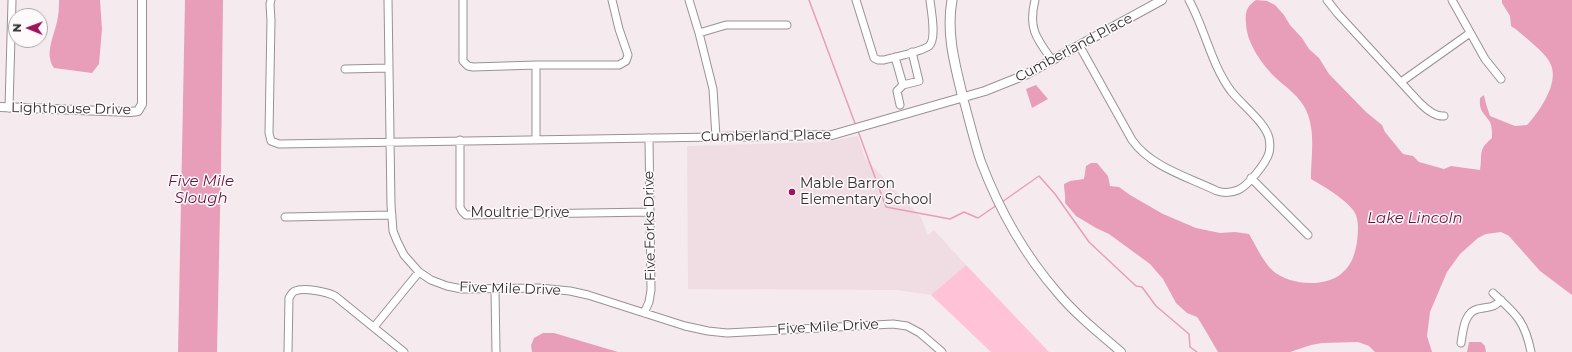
<!DOCTYPE html>
<html>
<head>
<meta charset="utf-8">
<style>
  body { margin:0 }
  #map { position:relative; width:1572px; height:352px; overflow:hidden; background:#f5ebee; font-family:Montserrat,sans-serif }
  canvas { display:block }
  .north { position:absolute; left:8px; top:8px; width:40px; height:40px; box-sizing:border-box; background:#fefafc; border:1px solid #aca8aa; border-radius:50%; rotate:271deg; font-size:11px; font-weight:700; line-height:16px; text-align:center; color:#302d2e }
  .north::after { content:''; display:block; margin:auto; width:14px; height:18px; background:#a0125c; clip-path:polygon(50% 0,100% 100%,50% 72%,0 100%) }
</style>
</head>
<body>
<div id="map">
<canvas width="1572" height="352"></canvas>
<div class="north">N</div>
</div>
<script>
const context = document.querySelector('canvas').getContext('2d');
context.lineJoin = 'round';
function fillPath(path, color) { context.fillStyle = color; context.fill(path, 'evenodd'); }
function trace(path, color, width, dash) { context.strokeStyle = color; context.lineWidth = width; context.lineCap = dash ? 'butt' : 'round'; context.setLineDash(dash || []); context.stroke(path); }
function label(font, color, halo, rows, align = 'center') {
  context.font = font + ' Montserrat,sans-serif'; context.lineWidth = 3; context.setLineDash([]); context.textBaseline = 'middle'; context.strokeStyle = halo; context.fillStyle = color; for (const [text, x, y, turn = 0] of rows) {
    context.save(); context.translate(x, y); context.rotate((+turn || 0) * Math.PI / 180); context.textAlign = isNaN(turn) ? turn : align; if (halo) context.strokeText(text, 0, 0); context.fillText(text, 0, 0); context.restore();
  }
}
const built = new Path2D(`
  M858,136L865,158L921,217L928,235L934,230L966,265L931,295L897,290L688,289L687,146L825,142Z`);
const green = new Path2D(`
  M966,265L1049,352H991L931,295Z`);
const water = new Path2D(`
  M59,0H100L102,29L99,64L92,73L54,68C43,53 56,33 58,16C59,11 59,5 59,0Z
  M185,0H223L221,167L217,352H178Z
  M1256,0L1267,1L1275,5L1284,15L1290,25L1302,38L1309,49L1319,58L1329,74L1366,112L1382,125L1385,132L1403,154L1413,156L1419,162L1444,169L1451,166L1480,170C1483,153 1477,151 1492,138C1492,133 1492,126 1490,122C1483,111 1479,112 1480,98L1484,95L1486,104L1490,116L1515,126L1527,125C1539,112 1559,84 1551,65C1548,57 1539,49 1533,44C1526,38 1519,31 1511,26L1510,16L1502,3V0H1572V295L1540,271L1509,236L1501,232L1486,234L1478,238L1460,254L1447,272L1430,312L1427,336L1432,352H1375L1369,346L1358,342L1322,343L1311,345L1290,352H1218L1201,323L1197,317L1187,313L1176,303L1163,279L1150,264L1109,234L1096,228L1076,216L1065,203C1066,197 1064,191 1064,184L1070,181L1084,179L1086,166L1091,163H1097L1108,176L1110,186L1119,187L1130,195L1163,214L1196,228L1220,233L1235,232L1249,234C1255,244 1264,263 1272,270C1288,285 1324,288 1341,274C1351,266 1355,255 1357,242C1358,233 1359,224 1356,215C1351,202 1323,186 1311,179C1311,156 1316,132 1306,110C1300,97 1287,88 1277,79C1263,66 1247,44 1246,24C1245,12 1246,7 1256,0Z
  M1036,85L1048,99L1032,108L1026,89Z
  M543,333H554L618,352H532L531,345L534,338Z
  M1469,342H1481L1485,346L1486,352H1467Z`);
const stream = new Path2D(`
  M809,0L856,126
  M858,131L886,207L950,219L964,212L978,218L997,205
  M1002,202L1039,176L1055,194L1089,242L1136,286L1142,287L1156,306L1189,334L1190,347L1197,352`);
const minor = new Path2D(`
  M271,0L270,4L271,20L269,133L271,141L279,144L716,137L713,89L699,33L689,0
  M388,0L391,205L393,231L397,241L404,255L419,272L431,280L447,286L462,289L540,288L570,291L588,295L685,326L708,331L727,333L893,324L907,326L920,333L942,352
  M463,0V61L468,66L473,67L536,65H619L626,61L628,55L619,29L612,0
  M856,0L874,58L878,60H884C894,57 921,52 929,46C937,39 931,10 930,0
  M1035,0C1028,28 1036,38 1052,60
  M1327,0L1338,14L1420,103C1426,109 1435,117 1444,116
  M1452,0L1485,59L1501,79
  M699,33L726,25H787
  M1079,45L1132,140C1151,167 1188,177 1217,191C1224,193 1231,193 1238,190C1248,186 1266,163 1269,153C1270,149 1270,143 1269,138C1265,122 1242,105 1231,91C1211,64 1205,29 1189,0
  M895,57L903,85L919,81L912,52
  M345,69L389,68
  M1401,82L1470,33
  M900,105L897,91L903,85
  M9,108L12,1
  M460,140V207L462,211L466,215L650,212
  M536,140V65
  M1251,178L1308,235
  M285,217L392,215
  M495,289L496,352
  M1493,293C1516,314 1525,321 1531,352
  M644,313L649,302L651,290L649,138
  M374,327L419,272
  M1461,343C1463,331 1464,312 1478,309C1490,306 1492,309 1501,300
  M288,352L289,298C291,295 292,292 295,291C304,287 327,292 335,296L404,352`);
const tertiary = new Path2D(`
  M963,98C969,119 974,141 981,162C999,209 1024,254 1057,292C1076,315 1099,333 1121,352
  M0,107L131,112L138,111L142,104V0
  M716,137L832,135L985,91L1025,75L1162,0`);
const secondary = new Path2D(`
  M952,0C946,34 955,65 963,98`);
const markers = [
  [792,192,4,"#a0125c"]
];
const streetNames = [
  ["Cumberland Place",1074,48,-28],
  ["Lighthouse Drive",71,109,1],
  ["Cumberland Place",766,136,-1],
  ["Moultrie Drive",520,213],
  ["Five Forks Drive",650,226,-91],
  ["Five Mile Drive",510,289,2],
  ["Five Mile Drive",828,327,-3]
];
const poiNames = [
  ["Mable Barron",800,184],
  ["Elementary School",800,200]
];
const waterNames = [
  ["Five Mile",201,182],
  ["Slough",201,199],
  ["Lake Lincoln",1415,219]
];
fillPath(built, '#f0dde3');
fillPath(green, '#ffc2d7');
fillPath(water, '#e89eb8');
trace(stream, '#e89eb8', 1.5);
trace(minor, '#9a9194', 9);
trace(tertiary, '#9a9194', 10);
trace(secondary, '#9a9194', 11);
trace(minor, '#fff', 7);
trace(tertiary, '#fff', 8);
trace(secondary, '#fff', 9);
for (const [x, y, r, color] of markers) { const dot = new Path2D(); dot.arc(x, y, r, 0, 2 * Math.PI); context.fillStyle = color; context.fill(dot); trace(dot, '#fefafc', 1.5); }
label('14px', '#302d2e', '#fefafc', streetNames);
label('14px', '#302d2e', '#fefafc', poiNames, 'left');
label('italic 15px', '#69133d', '#fefafc', waterNames);
</script>
</body>
</html>
